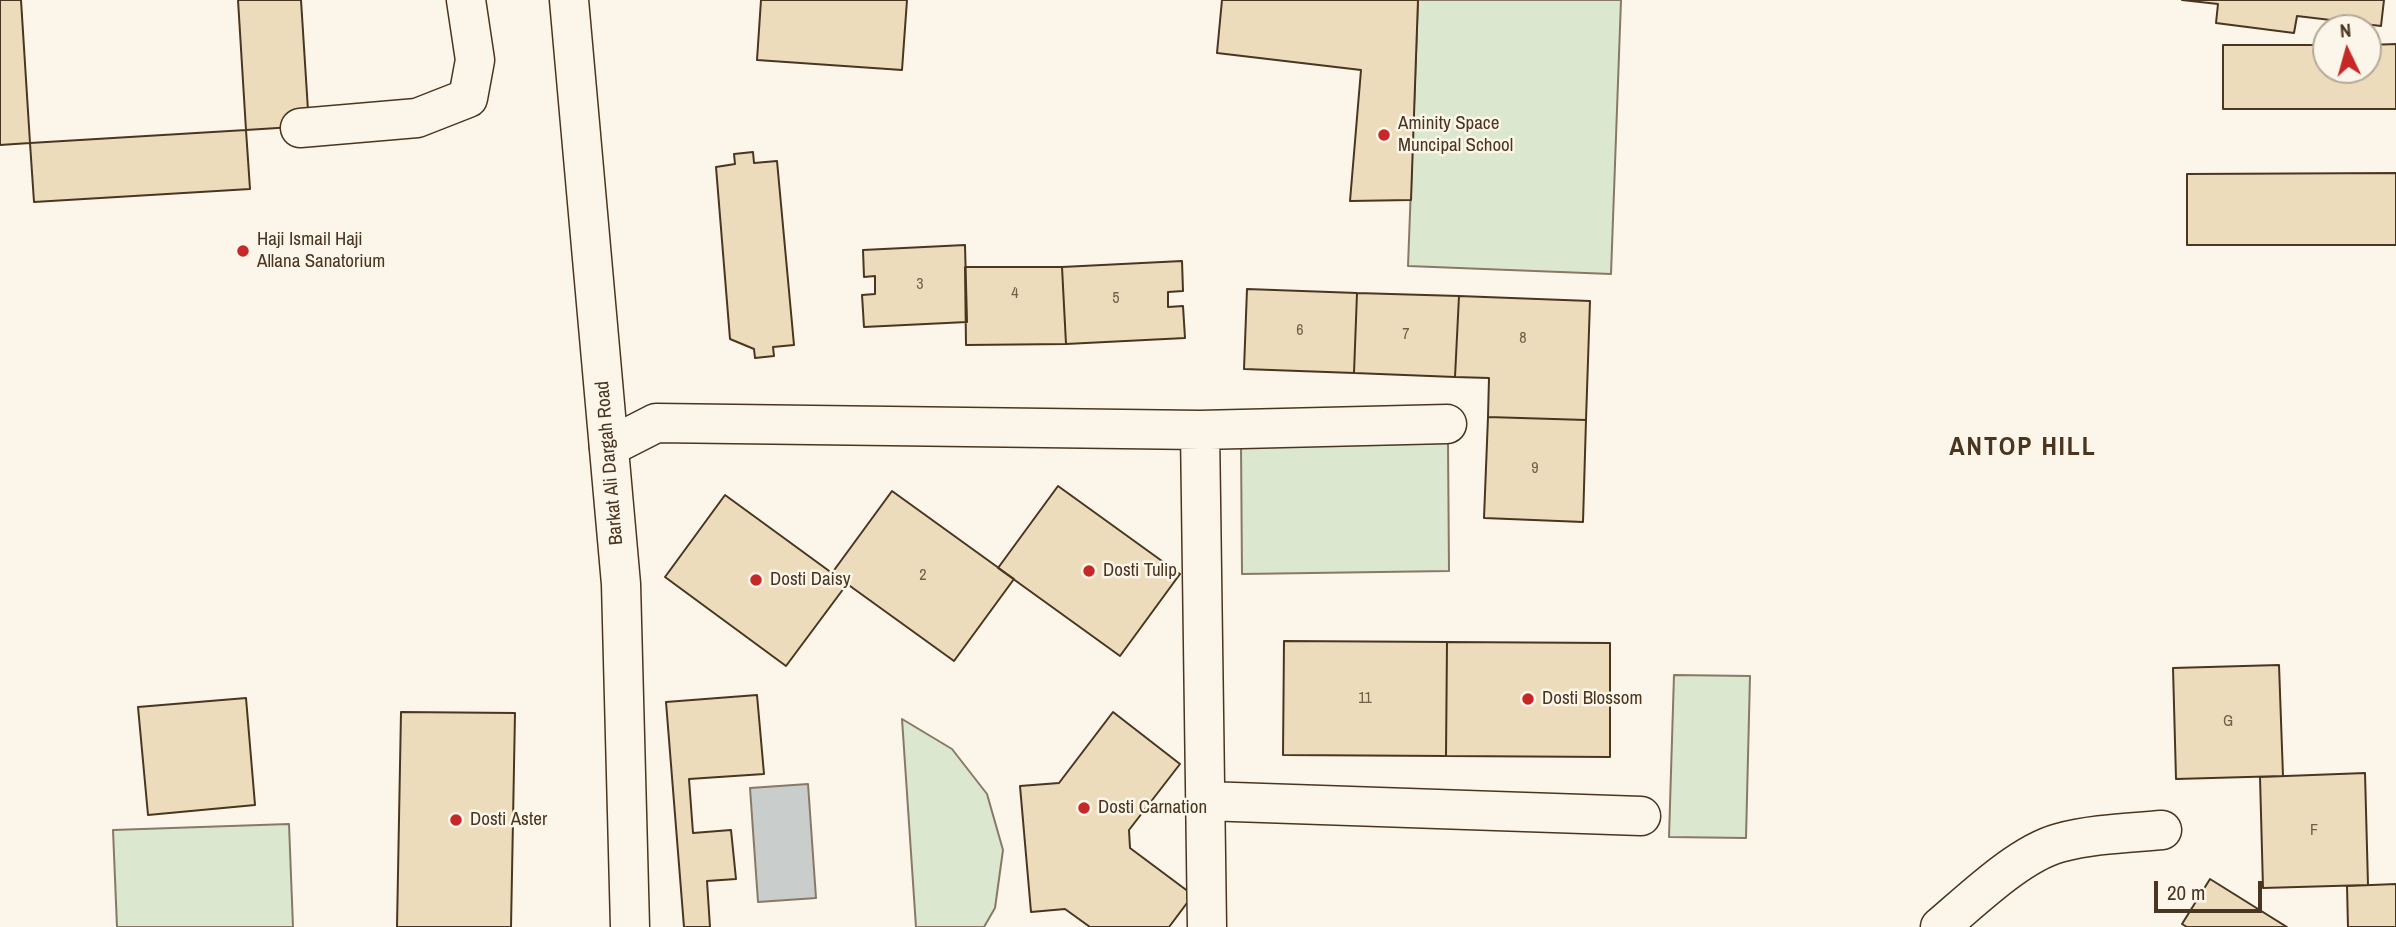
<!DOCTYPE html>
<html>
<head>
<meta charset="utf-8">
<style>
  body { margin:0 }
  #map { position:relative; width:2396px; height:927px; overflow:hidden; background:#fbf6e9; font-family:"Archivo Narrow",sans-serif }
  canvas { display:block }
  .north { position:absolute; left:2312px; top:14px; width:70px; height:70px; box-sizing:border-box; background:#fbf6e9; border:2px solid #b4a999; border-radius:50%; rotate:355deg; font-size:19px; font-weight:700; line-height:28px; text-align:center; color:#4a3520 }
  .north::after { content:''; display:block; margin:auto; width:24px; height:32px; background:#c62828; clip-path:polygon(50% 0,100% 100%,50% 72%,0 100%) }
  .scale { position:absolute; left:2154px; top:881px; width:108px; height:32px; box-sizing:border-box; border:4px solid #4a3520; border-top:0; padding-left:9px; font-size:21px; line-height:24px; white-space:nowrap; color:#4a3520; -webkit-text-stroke:5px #fbf6e9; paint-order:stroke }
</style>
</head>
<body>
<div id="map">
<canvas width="2396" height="927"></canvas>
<div class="north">N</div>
<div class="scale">20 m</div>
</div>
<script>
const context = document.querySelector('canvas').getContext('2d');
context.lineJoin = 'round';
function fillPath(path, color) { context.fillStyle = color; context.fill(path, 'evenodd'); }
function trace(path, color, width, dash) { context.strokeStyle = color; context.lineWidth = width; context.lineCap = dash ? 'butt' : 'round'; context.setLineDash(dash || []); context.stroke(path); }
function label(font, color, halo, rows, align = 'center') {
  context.font = font + ' "Archivo Narrow",sans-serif'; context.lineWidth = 5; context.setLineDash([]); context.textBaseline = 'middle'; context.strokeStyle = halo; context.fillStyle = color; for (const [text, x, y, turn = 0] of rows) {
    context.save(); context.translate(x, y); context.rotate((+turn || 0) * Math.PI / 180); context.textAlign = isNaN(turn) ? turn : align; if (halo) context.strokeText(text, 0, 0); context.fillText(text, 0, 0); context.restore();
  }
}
const green = new Path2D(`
  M1418,0H1621L1611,274L1408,266Z
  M1448,442L1449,571L1242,574L1241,445Z
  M1674,675L1750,676L1746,838L1669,837Z
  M902,719L952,749L987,794L1003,850L995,908L984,927H916Z
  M289,824L293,927H117L113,830Z`);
const water = new Path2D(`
  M808,784L816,898L758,902L750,788Z`);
const building = new Path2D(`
  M0,0H21L30,143L0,145Z
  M238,0H301L309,126L246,130Z
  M761,0H907L902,70L757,60Z
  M1222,0H1418L1411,200L1350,201L1361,70L1217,53Z
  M2182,0H2384L2381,26L2297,16L2294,33L2216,23L2218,4Z
  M2396,44V109H2223V45H2326V70H2368V45Z
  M246,130L250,189L34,202L30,143Z
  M753,152L754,163L777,161L794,345L773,347L774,356L755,358L754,349L730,339L716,167L735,164L734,154Z
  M2396,173V245H2187V174Z
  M965,245L967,322L864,327L862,295L875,294V276L864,277L863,250Z
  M1182,261L1183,291L1168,292V307L1183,306L1185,338L1066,344L1062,267Z
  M965,267H1062L1066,344L966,345Z
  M1247,289L1357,293L1354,373L1244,369Z
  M1357,293L1459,296L1455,377L1354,373Z
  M1459,296L1590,301L1586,420L1488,417L1489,378L1455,377Z
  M1488,417L1586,420L1583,522L1484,518Z
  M1058,486L1180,574L1120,656L998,568Z
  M892,491L1014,579L954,661L832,573Z
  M725,495L847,584L786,666L665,577Z
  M1284,641L1447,642L1446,756L1283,755Z
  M1447,642L1610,643V757L1446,756Z
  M2279,665L2283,776L2176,779L2173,668Z
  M757,695L764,774L689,779L693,833L731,830L736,879L707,881L710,927H684L666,702Z
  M246,698L255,805L148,815L138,707Z
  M401,712L515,713L511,927H397Z
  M1113,712L1180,764L1129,830L1130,848L1193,895L1169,927H1090L1065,909L1031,912L1020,786L1059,783Z
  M2365,773L2368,885L2263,888L2260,777Z
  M2210,879L2287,927H2187L2182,924Z
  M2396,884V927H2348L2347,886Z`);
const minor = new Path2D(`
  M300,128L417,118L468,98L475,60L466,0
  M1200,430L1207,927
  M609,447L656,423L1200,430L1447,424
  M1205,801L1641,816
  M1940,927C1972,900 2019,854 2059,843C2092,834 2128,833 2162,830`);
const major = new Path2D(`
  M569,0L621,584L630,927`);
const markers = [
  [1384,135,7,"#c62828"],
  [243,251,7,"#c62828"],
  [1089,571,7,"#c62828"],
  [756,580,7,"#c62828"],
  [1528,699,7,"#c62828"],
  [1084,808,7,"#c62828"],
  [456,820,7,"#c62828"]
];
const numberNames = [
  ["3",920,285],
  ["4",1015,294],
  ["5",1116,299],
  ["6",1300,331],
  ["7",1406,335],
  ["8",1523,339],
  ["9",1535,469],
  ["2",923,576],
  ["11",1365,699],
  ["G",2228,722],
  ["F",2314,831]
];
const poiNames = [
  ["Aminity Space",1398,124],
  ["Muncipal School",1398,146],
  ["Haji Ismail Haji",257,240],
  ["Allana Sanatorium",257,262],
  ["Dosti Tulip",1103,571],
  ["Dosti Daisy",770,580],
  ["Dosti Blossom",1542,699],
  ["Dosti Carnation",1098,808],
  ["Dosti Aster",470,820]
];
const streetNames = [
  ["Barkat Ali Dargah Road",610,463,-95]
];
const districtNames = [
  ["ANTOP HILL",2023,448]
];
fillPath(green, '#dce7d0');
trace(green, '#887966', 2);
fillPath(water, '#c9cecd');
trace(water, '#887966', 2);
fillPath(building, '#ecdcbc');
trace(building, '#4a3520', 2);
trace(minor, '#4a3520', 41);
trace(major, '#4a3520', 41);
trace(minor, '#fbf6e9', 38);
trace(major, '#fbf6e9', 38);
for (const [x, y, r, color] of markers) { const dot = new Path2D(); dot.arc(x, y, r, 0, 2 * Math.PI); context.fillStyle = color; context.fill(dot); trace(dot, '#fbf6e9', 2.5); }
label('16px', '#725f47', null, numberNames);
label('19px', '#4a3520', '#fbf6e9', poiNames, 'left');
label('19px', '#4a3520', '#fbf6e9', streetNames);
context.letterSpacing = '2px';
label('bold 26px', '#4a3520', '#fbf6e9', districtNames);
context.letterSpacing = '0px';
</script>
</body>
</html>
